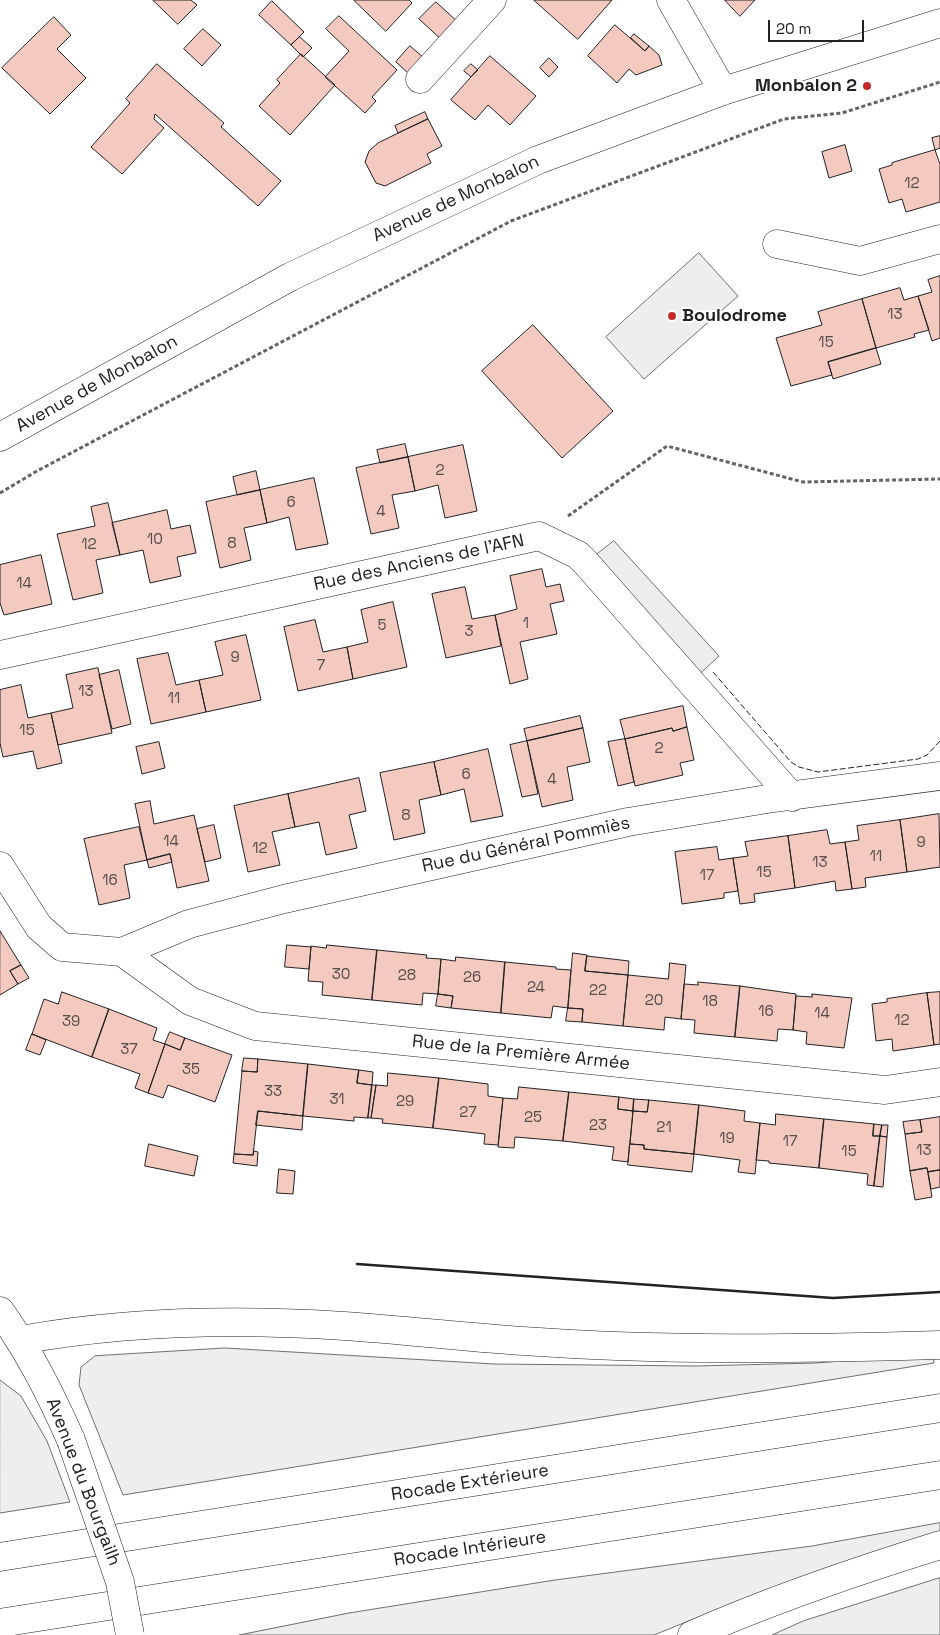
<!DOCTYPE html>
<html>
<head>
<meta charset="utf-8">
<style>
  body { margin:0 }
  #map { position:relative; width:940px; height:1635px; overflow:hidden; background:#fff; font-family:"Space Grotesk",sans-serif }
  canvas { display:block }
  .scale { position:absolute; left:768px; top:20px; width:96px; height:22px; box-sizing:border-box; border:2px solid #222; border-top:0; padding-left:6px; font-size:15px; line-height:18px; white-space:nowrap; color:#222; -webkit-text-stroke:4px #fff; paint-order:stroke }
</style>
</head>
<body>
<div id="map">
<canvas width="940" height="1635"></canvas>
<div class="scale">20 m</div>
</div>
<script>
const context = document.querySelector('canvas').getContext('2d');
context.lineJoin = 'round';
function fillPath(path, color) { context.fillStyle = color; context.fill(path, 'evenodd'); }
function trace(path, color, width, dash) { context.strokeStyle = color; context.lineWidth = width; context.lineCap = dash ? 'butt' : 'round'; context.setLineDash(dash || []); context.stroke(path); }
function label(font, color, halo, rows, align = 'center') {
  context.font = font + ' "Space Grotesk",sans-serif'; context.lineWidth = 4; context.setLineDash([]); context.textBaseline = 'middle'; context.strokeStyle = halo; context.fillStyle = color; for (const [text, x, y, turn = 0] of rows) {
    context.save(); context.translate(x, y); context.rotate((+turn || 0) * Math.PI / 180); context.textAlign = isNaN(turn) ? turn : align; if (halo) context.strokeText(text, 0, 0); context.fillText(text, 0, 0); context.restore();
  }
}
const green = new Path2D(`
  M699,253L738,296L644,379L606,337Z
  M225,1348L494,1364L696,1366L816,1363L933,1354L934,1363L123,1495L79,1385L81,1367L95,1356Z
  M0,1380L21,1396L47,1441L70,1502L0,1513Z
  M940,1523V1534C844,1566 748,1596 654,1635H239L349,1613L555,1580L812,1546Z
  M940,1578V1635H772L803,1621Z`);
const parking = new Path2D(`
  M614,541L719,656L691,682L586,563Z`);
const building = new Path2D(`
  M153,0H191L197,5L178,24Z
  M354,0H409L412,3L386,31Z
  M534,0H612L578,39Z
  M725,0H755L740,16Z
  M272,1L304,32L291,45L259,15Z
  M436,2L459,23L443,41L419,19Z
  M339,16L397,70L372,97L376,101L365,113L325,77L349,51L326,29Z
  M54,17L71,35L57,49L86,78L50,114L2,68Z
  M615,25L645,51L649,46L659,55L662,65L636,75L629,69L617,83L588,56Z
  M203,29L221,45L202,66L184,49Z
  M634,34L649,46L645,51L631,38Z
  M300,37L312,48L303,57L291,45Z
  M410,46L424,58L409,74L396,62Z
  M301,54L335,85L290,135L259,106L280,83L277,80Z
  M490,56L536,96L510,125L488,105L475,120L451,100Z
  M549,58L558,67L549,77L540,68Z
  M157,64L224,123L221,127L281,181L258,206L155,114L154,119L164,128L122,174L91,147L130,103L126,99Z
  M471,64L478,70L471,77L464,71Z
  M425,112L428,119L398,133L395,126Z
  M428,119L442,146L427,154L431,163L385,186L376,183L365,162L369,151L378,143Z
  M940,136V148L935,150L932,138Z
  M845,145L852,171L829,178L822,152Z
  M935,150L940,164V202L906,212L902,199L889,203L879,169L892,165V163Z
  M940,276V338L932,341L918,296L932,292L928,280Z
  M900,288L904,300L918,296L929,330L914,334L915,337L876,348L862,299Z
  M862,299L876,348L828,362L832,375L791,386L776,338L822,325L818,312Z
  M533,325L613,411L562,458L482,371Z
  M876,348L881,364L833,379L828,362Z
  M405,444L408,457L380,463L377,450Z
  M463,445L477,511L445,518L438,485L415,491L408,457Z
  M408,457L415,491L392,495L399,528L371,534L356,468Z
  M256,471L260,490L237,495L233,477Z
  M314,478L328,544L296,550L289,517L267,523L260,490Z
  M260,490L267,523L244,528L251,560L220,568L206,502Z
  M108,503L120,555L96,560L103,593L73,600L57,534L95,526L91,507Z
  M167,510L171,529L190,525L196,553L177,557L181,576L150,583L143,550L120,555L112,523Z
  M41,555L52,604L4,615L0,603V565Z
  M542,569L546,587L560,584L564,601L550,604L557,634L520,642L528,679L510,684L495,615L517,609L510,576Z
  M465,587L472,619L495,615L501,646L446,658L432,594Z
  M393,602L407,667L353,679L347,647L368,642L361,610Z
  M315,620L323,652L347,647L353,679L298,691L284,627Z
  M246,635L261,700L206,712L199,680L223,675L215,642Z
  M168,653L176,685L199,680L206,712L151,724L137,659Z
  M98,668L112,733L58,745L51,713L73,708L66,675Z
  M119,670L131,724L112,729L99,675Z
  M21,685L28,718L51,713L62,763L37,769L33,751L3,757L0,743V690Z
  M683,706L687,727L673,731L672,728L625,739L620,720Z
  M580,716L583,728L527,741L524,729Z
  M687,727L694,760L680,763L683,775L635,786L625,739L672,728L673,731Z
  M583,728L590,762L567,767L573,800L542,807L527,741Z
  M625,739L634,782L618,786L608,742Z
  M527,741L538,794L522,797L510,745Z
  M159,742L165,768L142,774L136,747Z
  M488,749L503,816L471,822L464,789L441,795L434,762Z
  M434,762L441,795L419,800L425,833L394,840L380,773Z
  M359,778L366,811L349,815L357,848L326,855L319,822L295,827L288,794Z
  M288,794L295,827L272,832L280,865L248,872L234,806Z
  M150,801L154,824L194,815L209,881L177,888L170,854L147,860L135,804Z
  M939,814L940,867L907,872L900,820Z
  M900,820L907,872L865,878L866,887L852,889L845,842L859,840L857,826Z
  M214,825L221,858L205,862L197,829Z
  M139,827L147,860L124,865L130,898L99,905L84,839Z
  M827,830L830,844L845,842L852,889L836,891L835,881L795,888L788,836Z
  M788,836L795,888L754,894L755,902L740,904L733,858L748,856L745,842Z
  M717,847L719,860L733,858L738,891L724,893V898L682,904L675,852Z
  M170,854L172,862L149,868L147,860Z
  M0,931L21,965L10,971L18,984L0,995Z
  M287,945L311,947L309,969L285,967Z
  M327,945L377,950L372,1000L322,995L323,982L308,981L311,946L326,948Z
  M377,950L427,955L426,958L441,959L438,994L423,993L422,1005L372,1000Z
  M573,953L587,955L585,971L628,975L623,1026L582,1022L583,1009L568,1008Z
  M587,956L629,961L628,975L585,971Z
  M456,957L505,962L501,1013L451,1008L453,996L438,994L441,959L455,961Z
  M505,962L556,967V969L571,970L568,1008L553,1006L551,1018L501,1013Z
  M670,963L686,965L681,1019L665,1017L664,1030L623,1026L628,975L668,979Z
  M21,965L29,978L18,984L10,971Z
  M698,982L740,986L735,1037L694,1033L695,1020L681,1019L684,984L698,985Z
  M740,986L796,994L793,1030L778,1029L777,1041L735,1037Z
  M62,992L109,1009L92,1057L32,1034L44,999L58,1004Z
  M940,992V1044L934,1045L927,993Z
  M927,993L934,1045L893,1051L892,1039L876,1041L872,1004L887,1002V999Z
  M438,994L453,996L451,1008L436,1006Z
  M812,994L852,998L844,1048L806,1044L807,1032L793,1030L796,996L812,997Z
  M568,1008L583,1009L582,1022L566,1021Z
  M109,1009L157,1028L153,1040L165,1044L148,1093L135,1088L140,1074L92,1057Z
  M170,1032L185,1038L180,1050L165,1044Z
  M32,1034L46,1040L40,1055L26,1050Z
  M185,1038L232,1055L215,1102L168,1085L163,1098L148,1093L165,1044L180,1050Z
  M244,1058L258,1059L257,1072L242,1071Z
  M258,1059L308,1064L303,1116L258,1111L253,1155L234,1154L242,1071L257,1072Z
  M308,1064L359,1070L357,1083L372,1085L368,1118L354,1117V1121L303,1116Z
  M359,1070L373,1072L372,1085L357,1083Z
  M388,1073L439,1078L433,1128L382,1123L383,1119L371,1118L376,1085L387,1086Z
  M439,1078L488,1084V1096L503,1098L498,1145L484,1144L485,1134L433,1128Z
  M372,1085H376L371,1118H368Z
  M519,1087L569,1092L563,1141L515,1137L514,1148L498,1147L503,1098L517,1099Z
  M569,1092L619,1097L618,1109L633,1111L628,1162L612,1160L614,1147L563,1141Z
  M619,1097L634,1099L633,1111L618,1109Z
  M634,1099L649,1100L647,1112L633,1111Z
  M649,1100L699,1105L694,1154L644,1149V1145L630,1144L633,1111L647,1112Z
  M699,1105L745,1111L744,1121L760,1123L755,1174L738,1172L740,1160L694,1154Z
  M258,1111L303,1116L302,1130L256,1125Z
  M776,1114L824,1119L819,1168L769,1163V1161L756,1160L760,1123L775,1125Z
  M940,1117V1170L928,1172L927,1168L910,1171L905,1134L922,1132L920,1120Z
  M824,1119L874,1124L873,1136H880L874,1186L867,1185L868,1174L819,1168Z
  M920,1120L922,1132L905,1134L903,1122Z
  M874,1124L882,1125L880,1136H873Z
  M882,1125H888L887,1137L880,1136Z
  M880,1136L887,1137L883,1187L874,1186Z
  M149,1144L198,1156L194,1176L145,1166Z
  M630,1144L644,1145V1149L694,1154L692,1172L628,1165Z
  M254,1151L258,1152L257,1166L233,1163L234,1154L253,1155Z
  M927,1168L932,1197L915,1200L910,1171Z
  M279,1169L295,1171L293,1194L277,1193Z
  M940,1170V1187L931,1189L928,1172Z`);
const path = new Path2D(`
  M0,493L37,471L511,221L784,119L842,113L940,82
  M568,516L667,446L803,482L940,479`);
const street = new Path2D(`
  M671,0L723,91
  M420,79L492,0
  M777,244L860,261L940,239
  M0,437L290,277L538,160L723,91L940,23
  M0,655L539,536L578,555L586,563L792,797
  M0,866L39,927L62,947L122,952L189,924L284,899L628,822L773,798L940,776
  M122,952L190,1001L255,1026L885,1090L940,1082`);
const primary = new Path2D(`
  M0,1311C30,1353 50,1393 71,1440`);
const highway = new Path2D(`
  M21,1340C126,1321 237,1319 344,1326C404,1330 463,1337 523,1341C662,1351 801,1349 940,1345
  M0,1557L940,1408
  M0,1623L940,1475
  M692,1635C773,1599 856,1571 940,1545`);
const primaryBridge = new Path2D(`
  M71,1440L120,1582L130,1635`);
const fence = new Path2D(`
  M713,672L791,762L799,767L818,772L918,759L927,755L940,741`);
const wall = new Path2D(`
  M357,1264L833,1298L940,1292`);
const markers = [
  [867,86,5,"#c62828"],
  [672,316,5,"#c62828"]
];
const numberNames = [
  ["12",912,184],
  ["13",895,315],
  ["15",826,343],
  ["2",440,471],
  ["6",291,503],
  ["4",381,512],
  ["10",155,540],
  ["8",232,544],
  ["12",89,545],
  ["14",24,584],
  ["1",526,624],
  ["5",382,626],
  ["3",469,632],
  ["9",235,658],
  ["7",321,666],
  ["13",86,692],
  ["11",174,699],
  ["15",27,731],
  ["2",659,749],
  ["6",466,775],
  ["4",552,780],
  ["8",406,816],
  ["14",171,842],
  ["9",921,843],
  ["12",260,849],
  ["11",876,857],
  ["13",820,863],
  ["15",764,873],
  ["17",707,876],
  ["16",110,881],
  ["30",341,975],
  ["28",407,976],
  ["26",472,978],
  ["24",536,988],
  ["22",598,991],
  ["20",654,1001],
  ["18",710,1002],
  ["16",766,1012],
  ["14",822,1014],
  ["12",902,1021],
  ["39",71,1022],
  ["37",129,1050],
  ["35",191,1070],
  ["33",273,1092],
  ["31",337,1100],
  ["29",405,1102],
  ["27",468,1113],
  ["25",533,1118],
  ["23",598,1126],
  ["21",664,1128],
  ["19",727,1139],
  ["17",790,1142],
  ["13",924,1151],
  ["15",849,1152]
];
const poiNames = [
  ["Monbalon 2",857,86],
  ["Boulodrome",682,316,"left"]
];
const streetNames = [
  ["Avenue de Monbalon",456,199,-25],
  ["Avenue de Monbalon",97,384,-29],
  ["Rue des Anciens de l'AFN",419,563,-12],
  ["Rue du Général Pommiès",526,845,-12],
  ["Rue de la Première Armée",521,1053,6],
  ["Avenue du Bourgailh",83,1482,69],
  ["Rocade Extérieure",470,1483,-9],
  ["Rocade Intérieure",470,1549,-9]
];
fillPath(green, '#eee');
trace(green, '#6f6f6f', 1);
fillPath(parking, '#ededed');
trace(parking, '#6f6f6f', 1);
fillPath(building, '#f3c9c0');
trace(building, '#222', 1);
trace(street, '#222', 29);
trace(primary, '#222', 29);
trace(highway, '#222', 29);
trace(path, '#646464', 3, [4, 2.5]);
trace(street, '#fff', 28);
trace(primary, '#fff', 28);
trace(highway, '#fff', 28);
trace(primaryBridge, '#222', 29, []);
trace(primaryBridge, '#fff', 28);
trace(fence, '#222', 1, [6, 2.5]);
trace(wall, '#222', 2.5);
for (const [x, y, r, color] of markers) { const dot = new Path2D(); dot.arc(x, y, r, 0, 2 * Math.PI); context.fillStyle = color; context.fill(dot); trace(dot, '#fff', 2); }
label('15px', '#564c4a', null, numberNames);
label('bold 18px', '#222', '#fff', poiNames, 'right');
label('18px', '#222', '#fff', streetNames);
</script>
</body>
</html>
